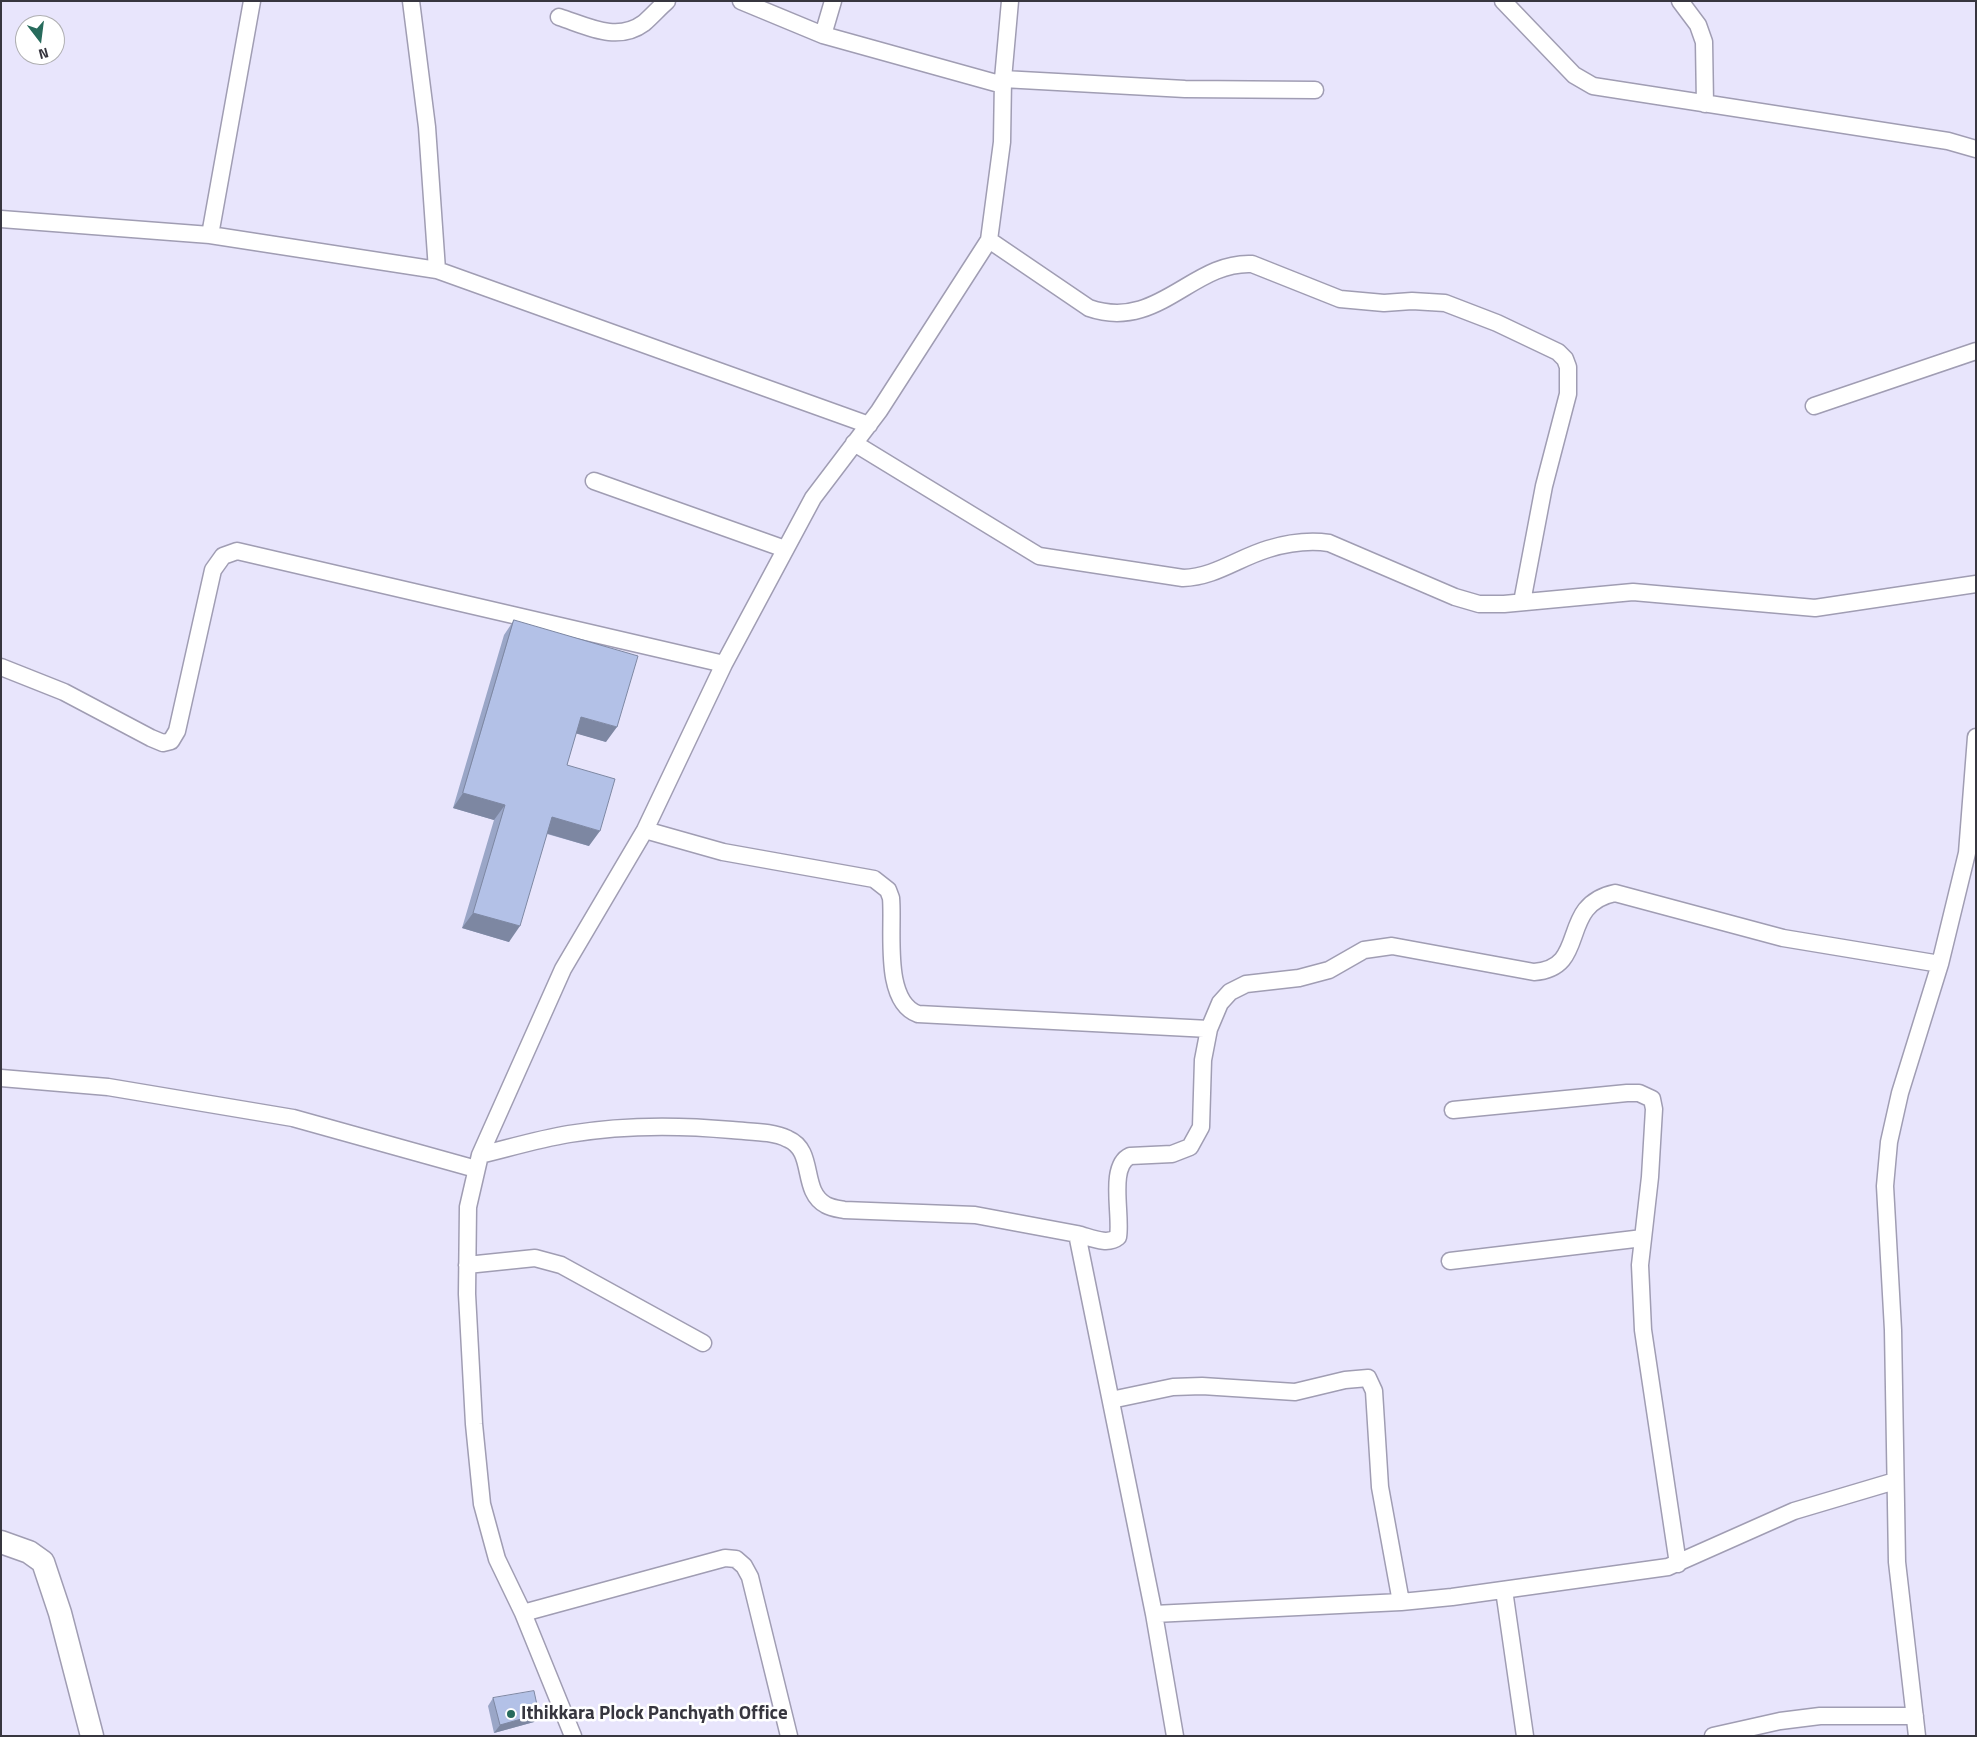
<!DOCTYPE html>
<html>
<head>
<meta charset="utf-8">
<style>
  body { margin:0 }
  #map { position:relative; width:1977px; height:1737px; overflow:hidden; background:#e8e5fc; font-family:"Titillium Web",sans-serif }
  canvas { display:block }
  .frame { position:absolute; inset:0; border:2px solid #37363f; pointer-events:none }
  .north { position:absolute; left:15px; top:15px; width:50px; height:50px; box-sizing:border-box; background:#fff; border:1px solid #afafb2; border-radius:50%; rotate:165deg; font-size:14px; font-weight:700; line-height:20px; text-align:center; color:#37363f }
  .north::after { content:''; display:block; margin:auto; width:18px; height:22px; background:#276b5c; clip-path:polygon(50% 0,100% 100%,50% 72%,0 100%) }
</style>
</head>
<body>
<div id="map">
<canvas width="1977" height="1737"></canvas>
<div class="frame"></div>
<div class="north">N</div>
</div>
<script>
const context = document.querySelector('canvas').getContext('2d');
context.lineJoin = 'round';
function trace(path, color, width, dash) { context.strokeStyle = color; context.lineWidth = width; context.lineCap = dash ? 'butt' : 'round'; context.setLineDash(dash || []); context.stroke(path); }
function fillPath(path, color) { context.fillStyle = color; context.fill(path, 'evenodd'); }
function label(font, color, halo, rows, align = 'center') {
  context.font = font + ' "Titillium Web",sans-serif'; context.lineWidth = 5; context.setLineDash([]); context.textBaseline = 'middle'; context.strokeStyle = halo; context.fillStyle = color; for (const [text, x, y, turn = 0] of rows) {
    context.save(); context.translate(x, y); context.rotate((+turn || 0) * Math.PI / 180); context.textAlign = isNaN(turn) ? turn : align; if (halo) context.strokeText(text, 0, 0); context.fillText(text, 0, 0); context.restore();
  }
}
const street = new Path2D(`
  M411,1L427,127L437,270
  M741,1L823,35L1003,85
  M1503,1L1574,75L1593,86L1948,141L1976,149
  M1680,1L1698,25L1704,42L1705,104
  M559,17C587,26 617,43 644,23C652,16 659,8 667,1
  M823,35L833,1
  M1003,79L1185,89L1315,90
  M1,219L210,235L437,270L869,425
  M210,235L252,1
  M989,240L1089,308C1158,332 1192,261 1252,264L1340,299L1384,303L1412,301L1445,303L1497,323L1558,352L1565,359L1568,367V394L1544,486L1522,602
  M1814,406L1976,351
  M854,443L1039,556L1183,578C1215,577 1238,558 1268,549C1288,543 1308,540 1329,543L1455,597L1479,604H1504L1633,592L1815,608L1976,584
  M594,481L785,549
  M1,667L64,692L151,738L163,743L171,741L177,731L213,570L223,556L237,551L724,664
  M645,830L723,852L874,879L888,890L891,898C894,928 882,1001 918,1014L1209,1029
  M1,1078L108,1087L293,1118L476,1169
  M1453,1110L1627,1093H1639L1652,1099L1654,1109L1650,1177L1640,1265L1643,1330L1678,1564
  M480,1155C509,1148 539,1139 569,1134C622,1125 678,1125 732,1130C750,1132 772,1131 788,1139C816,1151 800,1191 826,1205C831,1208 839,1209 844,1210L975,1215L1077,1234L1154,1614L1175,1736
  M1077,1234C1090,1237 1107,1246 1118,1237C1122,1216 1108,1166 1130,1156L1172,1154L1190,1147L1201,1127L1203,1060L1209,1029L1220,1003L1230,992L1246,984L1299,978L1329,970L1364,950L1392,946L1534,972C1590,968 1557,905 1615,893L1783,938L1940,964
  M1450,1261L1643,1238
  M467,1265L535,1258L561,1265L703,1343
  M1111,1400L1173,1387L1202,1386L1295,1392L1345,1380L1368,1378L1374,1391L1380,1487L1401,1602
  M1504,1590L1525,1736
  M523,1613L725,1558L736,1559L744,1566L750,1577L789,1736
  M1154,1614L1401,1602L1452,1597L1668,1567L1794,1511L1895,1481
  M573,1736L523,1613L497,1559L482,1504L474,1424L467,1294L468,1207L480,1155L563,969L645,830L724,664L813,498L879,411L989,240L1002,142L1003,79L1010,1
  M1713,1736L1780,1721L1820,1716H1915
  M1917,1736L1897,1562L1893,1330L1885,1186L1889,1142L1900,1093L1940,964L1967,853L1976,737`);
const secondary = new Path2D(`
  M1,1542L29,1552L43,1562L60,1613L92,1736`);
const wall = new Path2D(`
  M514,620L606,742L576,733L567,765L589,846L547,834L509,942L462,928L494,820L453,808L504,635Z
  M493,1698L534,1722L494,1733L488,1706Z`);
const shadedWall = new Path2D(`
  M581,717L617,727L606,742L571,732Z
  M463,793L505,805L494,820L453,808Z
  M552,817L600,831L589,846L542,832Z
  M473,913L520,926L509,942L462,928Z
  M539,1714L534,1722L494,1733L500,1725Z`);
const building = new Path2D(`
  M514,620L638,656L617,727L581,717L567,765L615,779L600,831L552,817L520,926L473,913L505,805L463,793Z
  M534,1691L539,1714L500,1725L493,1698Z`);
const markers = [
  [511,1714,5,"#276b5c"]
];
const poiNames = [
  ["Ithikkara Plock Panchyath Office",521,1714]
];
trace(street, '#a09db3', 19);
trace(secondary, '#a09db3', 25);
trace(street, '#fff', 16);
trace(secondary, '#fff', 22);
fillPath(wall, '#9aa6c7');
fillPath(shadedWall, '#7d87a2');
fillPath(building, '#b3c1e7');
trace(building, '#7d87a2', 1);
for (const [x, y, r, color] of markers) { const dot = new Path2D(); dot.arc(x, y, r, 0, 2 * Math.PI); context.fillStyle = color; context.fill(dot); trace(dot, '#fff', 2); }
label('bold 19px', '#37363f', '#fff', poiNames, 'left');
</script>
</body>
</html>
